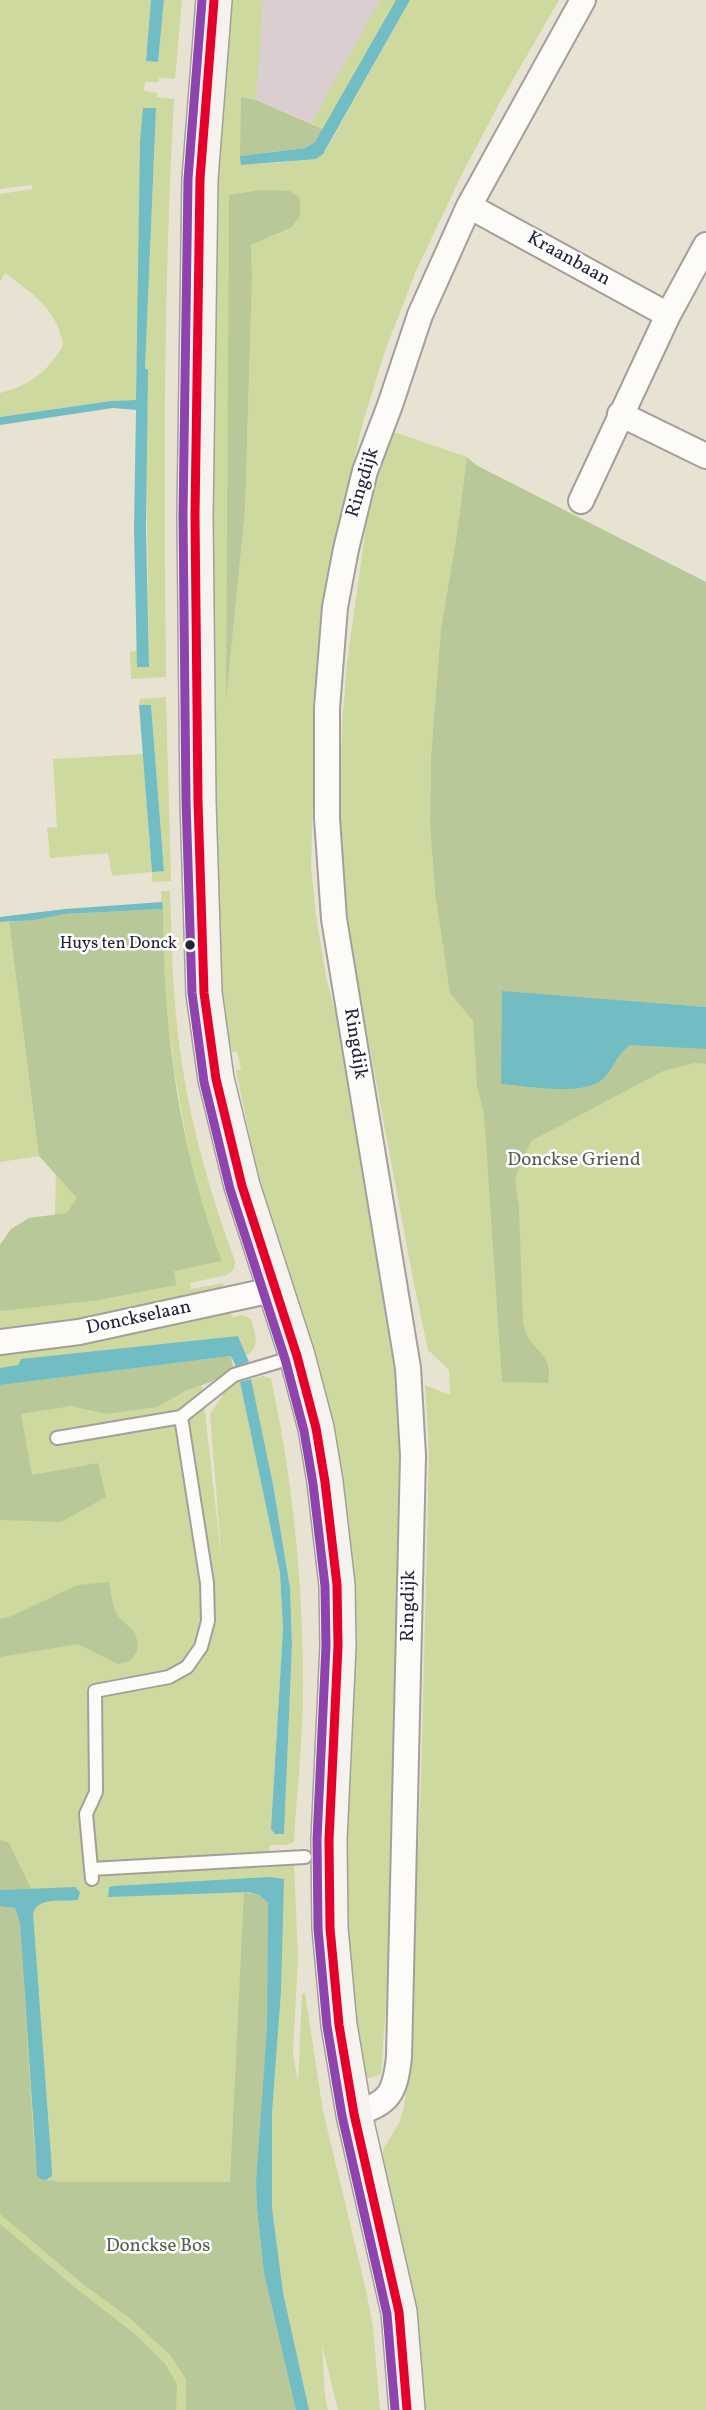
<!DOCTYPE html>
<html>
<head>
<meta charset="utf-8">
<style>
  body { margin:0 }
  canvas { display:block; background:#e8e2d3 }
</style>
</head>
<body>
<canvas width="706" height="2410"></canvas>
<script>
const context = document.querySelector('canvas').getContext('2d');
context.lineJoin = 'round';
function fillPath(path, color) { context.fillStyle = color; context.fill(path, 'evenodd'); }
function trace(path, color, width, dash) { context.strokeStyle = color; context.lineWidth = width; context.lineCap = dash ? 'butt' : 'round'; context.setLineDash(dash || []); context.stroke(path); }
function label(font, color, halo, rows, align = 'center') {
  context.font = font + ' Vollkorn,serif'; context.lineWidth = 5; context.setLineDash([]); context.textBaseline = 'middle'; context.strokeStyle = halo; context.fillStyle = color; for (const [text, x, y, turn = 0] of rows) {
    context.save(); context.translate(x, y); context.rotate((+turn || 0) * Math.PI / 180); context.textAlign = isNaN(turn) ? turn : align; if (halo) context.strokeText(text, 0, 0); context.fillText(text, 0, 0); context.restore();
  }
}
const industrial = new Path2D(`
  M260,0H384L311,123L256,100Z`);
const green = new Path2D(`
  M0,0H151L146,61L158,62L164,0H182L175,79L159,78V82H145L144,91L157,93V97L174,99C163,291 164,484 166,677L131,679L130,652L137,651V667H149L145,369L156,108L138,304L136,400L111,401L0,417V393C30,385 48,372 63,345C58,309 31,293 5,273L0,282V194L33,189L31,185L0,189Z
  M231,0H263L256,100L241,97V165L287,162L325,152L410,0H559L500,102L461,176L416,271L385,351L363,422L346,494L332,575L316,715L311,867L316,916L326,977L341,1034L395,1354L400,1429L401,1495L394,1677V1764L388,1976L381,2074L370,2078L356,2072L338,1937L353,1561L344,1504L246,1159L254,1156L236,1071L241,1069L237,1051L232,1052L228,1033L221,1035L213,925L211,234ZM229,195L292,228L251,245L252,279L245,512L227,690Z
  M380,0H396L323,129L311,123Z
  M388,430L467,457L456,540L441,628L431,756L430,826L435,892L706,1036V2410H421L379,2171L384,2148L399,2123L404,2108L409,2055L421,1781L427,1539L429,1451L425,1385L450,1395L449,1370L428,1350L414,1284L358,985L348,917L343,866L340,806L342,724L347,663L366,525Z
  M166,697L171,881L152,882V872L112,876L108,853L50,858L47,828L57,827L53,759L143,754L152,871L164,870L151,705H139L140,699Z
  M161,891H170C172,939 172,987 178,1034C187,1113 208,1187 235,1261L234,1269L227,1275L190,1283L191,1289L223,1283L232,1317L242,1315L251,1319C255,1331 261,1350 246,1355L238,1336L197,1341L222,1564L210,1414L230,1384L240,1382L280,1573L283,1630L271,1829L282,1834L284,1833L292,1644L290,1588L273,1484L251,1379L263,1376L271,1379C293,1480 303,1582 303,1687C303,1738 297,1790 294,1842L286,1845H270L268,1866L294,1864L298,1958L293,2052L298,2083L302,1994L305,1993L323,2111L366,2290L373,2327L380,2410H338L322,2345L325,2395L328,2410H0V1263L55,1222L60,929L188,1268L222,1261L203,1213L190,1160L174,1069L163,977Z
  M0,922H9L39,1156L0,1162Z`);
const forest = new Path2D(`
  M241,97L256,100L323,129L315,142L305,148L240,156Z
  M261,190L290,191L300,198V216L291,228L251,245L252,279L245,512L226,700L229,195Z
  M467,457L476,465L706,582V1007L503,992L501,1084C526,1086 583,1097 603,1079C614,1069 615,1056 630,1044L706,1049V1064L695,1063L663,1071L531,1141L515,1178L519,1207L523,1321C527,1353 555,1350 548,1383L502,1382L484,1114L477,1086L473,1021L450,993L435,892L430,826L431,756L441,628L456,540Z
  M163,909C163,1027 179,1150 222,1261L174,1271L176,1285L99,1300L0,1311V1245L11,1229L29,1218L67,1213L77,1198L39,1156L9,922L65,914Z
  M231,1356L233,1366L236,1367L211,1382L187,1390L157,1407L106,1414L71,1406L21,1414L32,1475L98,1463L106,1497L61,1522L0,1520V1385Z
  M109,1582C111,1592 112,1608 118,1616C130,1630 137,1627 138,1649L133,1658L127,1662L118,1664L78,1644L0,1657V1619L9,1617L78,1585Z
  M0,1840L9,1843L31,1889L0,1890Z
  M244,1892L258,1895L268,1903L267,2027L256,2182L257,2208L264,2273L296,2410H186V2379L170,2355L131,2319L84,2285L0,2214V1906L15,1908L20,1923L34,2147L40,2179L61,2182H230Z
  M0,2224L78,2290L135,2334L165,2364L177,2384L176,2410H0Z`);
const water = new Path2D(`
  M151,0H164L158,62L146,61Z
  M396,0H410L323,154L316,159L241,165L240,156L305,148L315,142Z
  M143,108H156L145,369H148L146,529L149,667H137L134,529L136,410L113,408L0,425V417L111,401L136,400L140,142Z
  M139,705H151L164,871L152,872Z
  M162,902L163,909L65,914L33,920L0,922V917L65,909Z
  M502,991L706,1007V1049L630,1045C615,1056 614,1069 603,1079C583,1097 526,1086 501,1084Z
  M238,1336L249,1362L236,1367L231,1356L0,1385V1368L18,1365L21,1359Z
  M251,1379L273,1484L290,1588L292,1644L284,1834H275L271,1829L283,1630L280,1573L240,1382Z
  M269,1877L284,1879L281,1991L272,2112V2208L283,2293L309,2410H296L264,2273L257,2208L256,2182L267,2027L268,1903L259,1895L249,1892L108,1897L109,1887L114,1886Z
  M75,1887L80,1892L78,1900C63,1902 37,1896 33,1914L51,2157L52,2176L46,2180L40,2179L37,2175L20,1923L15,1908L0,1906V1890Z`);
const lane = new Path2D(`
  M57,1438L181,1417
  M91,1869L305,1857
  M92,1879L86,1814L96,1792L95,1691L169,1677L187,1667L201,1647L208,1621L207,1583L181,1417L234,1375L294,1357`);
const street = new Path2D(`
  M469,206L668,315
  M620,414L706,456
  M581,501L668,315L706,245
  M0,1342L79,1332L277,1289
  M354,2114C390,2103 395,2093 399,2057L413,1456L408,1368L334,919L327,818V708L335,607L346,549L365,471L390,405L420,315L469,206L583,0`);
const secondary = new Path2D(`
  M214,0L200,179L195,515L198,801L204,993L216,1079L242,1186L297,1356L316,1428L325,1482L337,1585L338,1646L329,1840L330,1928L339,2025L354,2114L399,2312L407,2410`);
const bus1 = new Path2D(`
  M214,0L200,179L195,515L198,801L204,993L216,1079L242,1186L297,1356L316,1428L325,1482L337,1585L338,1646L329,1840L330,1928L339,2025L354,2114L399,2312L407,2410`);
const bus2 = new Path2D(`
  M202,0L188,179L183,515L186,801L192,993L204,1082L230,1189L285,1359L304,1431L313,1484L325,1586L326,1646L317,1839L318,1929L327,2026L342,2116L387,2314L395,2410`);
const markers = [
  [190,945,6,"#22223b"]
];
const busNames = [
  ["Huys ten Donck",177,945]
];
const streetNames = [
  ["Kraanbaan",568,260,29],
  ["Ringdijk",364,483,-73],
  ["Ringdijk",354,1044,81],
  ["Donckselaan",139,1319,-12],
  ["Ringdijk",410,1606,-89]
];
const parkNames = [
  ["Donckse Griend",574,1162],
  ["Donckse Bos",158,2248]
];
fillPath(industrial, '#daced1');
fillPath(green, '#ced9a0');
fillPath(forest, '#b9c898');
fillPath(water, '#72bcc4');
trace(lane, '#a39f9a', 16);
trace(street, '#a39f9a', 28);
trace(secondary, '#a39f9a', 38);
trace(lane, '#fcfbf8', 12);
trace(street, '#fcfbf8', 24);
trace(secondary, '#f6f2ed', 35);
trace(bus1, '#e4002b', 9);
trace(bus2, '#8e44ad', 9);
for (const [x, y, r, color] of markers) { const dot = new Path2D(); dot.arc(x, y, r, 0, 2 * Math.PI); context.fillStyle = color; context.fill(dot); trace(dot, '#fff', 2.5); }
label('17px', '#22223b', '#fff', busNames, 'right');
label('19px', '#22223b', '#fff', streetNames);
label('19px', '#565f50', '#fff', parkNames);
</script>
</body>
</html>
